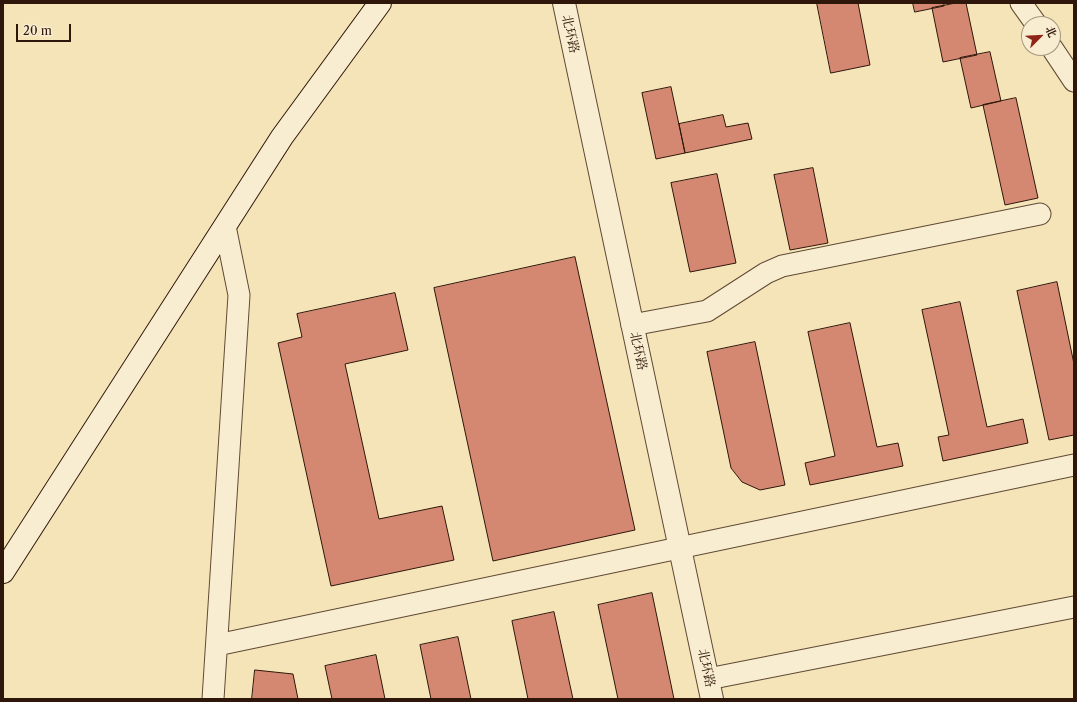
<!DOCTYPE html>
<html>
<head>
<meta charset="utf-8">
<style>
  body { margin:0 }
  #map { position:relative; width:1077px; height:702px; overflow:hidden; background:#f5e4b7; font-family:"Libre Caslon Text","Noto Serif SC",serif }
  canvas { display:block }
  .frame { position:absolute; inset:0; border:4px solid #2f160a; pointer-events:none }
  .north { position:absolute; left:1021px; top:16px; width:40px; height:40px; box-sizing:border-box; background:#f8edd0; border:1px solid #a89781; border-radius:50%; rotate:66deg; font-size:11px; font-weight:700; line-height:16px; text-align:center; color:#2f160a }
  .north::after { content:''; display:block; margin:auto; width:14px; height:18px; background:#8f2418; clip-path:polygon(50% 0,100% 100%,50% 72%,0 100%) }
  .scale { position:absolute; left:16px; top:24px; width:55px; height:18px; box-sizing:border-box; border:2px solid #2f160a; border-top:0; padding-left:5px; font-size:12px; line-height:14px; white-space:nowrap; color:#2f160a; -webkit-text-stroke:3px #f8edd0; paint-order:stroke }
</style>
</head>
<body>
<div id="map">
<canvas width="1077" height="702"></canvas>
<div class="frame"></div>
<div class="north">北</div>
<div class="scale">20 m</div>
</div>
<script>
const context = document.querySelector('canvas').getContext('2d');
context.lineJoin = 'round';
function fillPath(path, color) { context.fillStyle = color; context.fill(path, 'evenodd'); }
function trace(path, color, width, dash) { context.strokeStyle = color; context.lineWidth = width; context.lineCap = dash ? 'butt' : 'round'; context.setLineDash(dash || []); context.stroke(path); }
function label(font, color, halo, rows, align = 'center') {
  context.font = font + ' "Libre Caslon Text","Noto Serif SC",serif'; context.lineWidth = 3; context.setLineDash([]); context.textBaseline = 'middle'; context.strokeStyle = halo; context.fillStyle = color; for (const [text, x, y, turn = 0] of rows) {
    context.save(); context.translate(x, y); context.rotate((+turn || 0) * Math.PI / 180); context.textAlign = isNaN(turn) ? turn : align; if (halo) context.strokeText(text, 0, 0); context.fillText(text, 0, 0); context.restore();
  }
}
const building = new Path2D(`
  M817,3H858L870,65L831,73Z
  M913,3H944V6L915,12Z
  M956,3H966L977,55L943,62L932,8Z
  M990,52L1001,101L971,108L960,58Z
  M671,87L685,153L656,159L642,93Z
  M1016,98L1038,198L1005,205L983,105Z
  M723,115L726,127L748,123L752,139L685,153L679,124Z
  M813,168L828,243L790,250L774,175Z
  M717,174L736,263L690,272L671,183Z
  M575,257L635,530L493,561L434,288Z
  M1057,282L1074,364V435L1049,440L1017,291Z
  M395,293L408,350L345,364L379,519L442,506L454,560L331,586L278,343L302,337L297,314Z
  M960,302L987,427L1023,419L1028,443L943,461L938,437L949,435L922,310Z
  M850,323L877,447L898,443L903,466L810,485L805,463L835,456L808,332Z
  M755,342L785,485L760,490L742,482L731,468L707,352Z
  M652,593L674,699H618L598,605Z
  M554,612L573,699H528L512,621Z
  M458,637L471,699H431L420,645Z
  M376,655L385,699H332L325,666Z
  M255,670L293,674L298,699H252Z`);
const minor = new Path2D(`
  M1021,3L1036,24
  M1052,48L1074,81
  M632,325L707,311L766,273L782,266L1040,214
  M217,645L1074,465
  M708,679L1074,607
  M213,699L239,295L225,226`);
const tertiary = new Path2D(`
  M564,3L712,699`);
const secondary = new Path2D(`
  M3,572L282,137L380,3`);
const streetNames = [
  ["北环路",570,34,78],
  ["北环路",638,351,78],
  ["北环路",706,668,78]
];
fillPath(building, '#d48872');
trace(building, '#2f160a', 1);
trace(minor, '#604a35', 23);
trace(tertiary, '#604a35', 24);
trace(secondary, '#2f160a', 24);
trace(minor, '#f8edd0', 21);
trace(tertiary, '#f8edd0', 22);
trace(secondary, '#f8edd0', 22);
label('13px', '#2f160a', '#f8edd0', streetNames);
</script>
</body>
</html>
